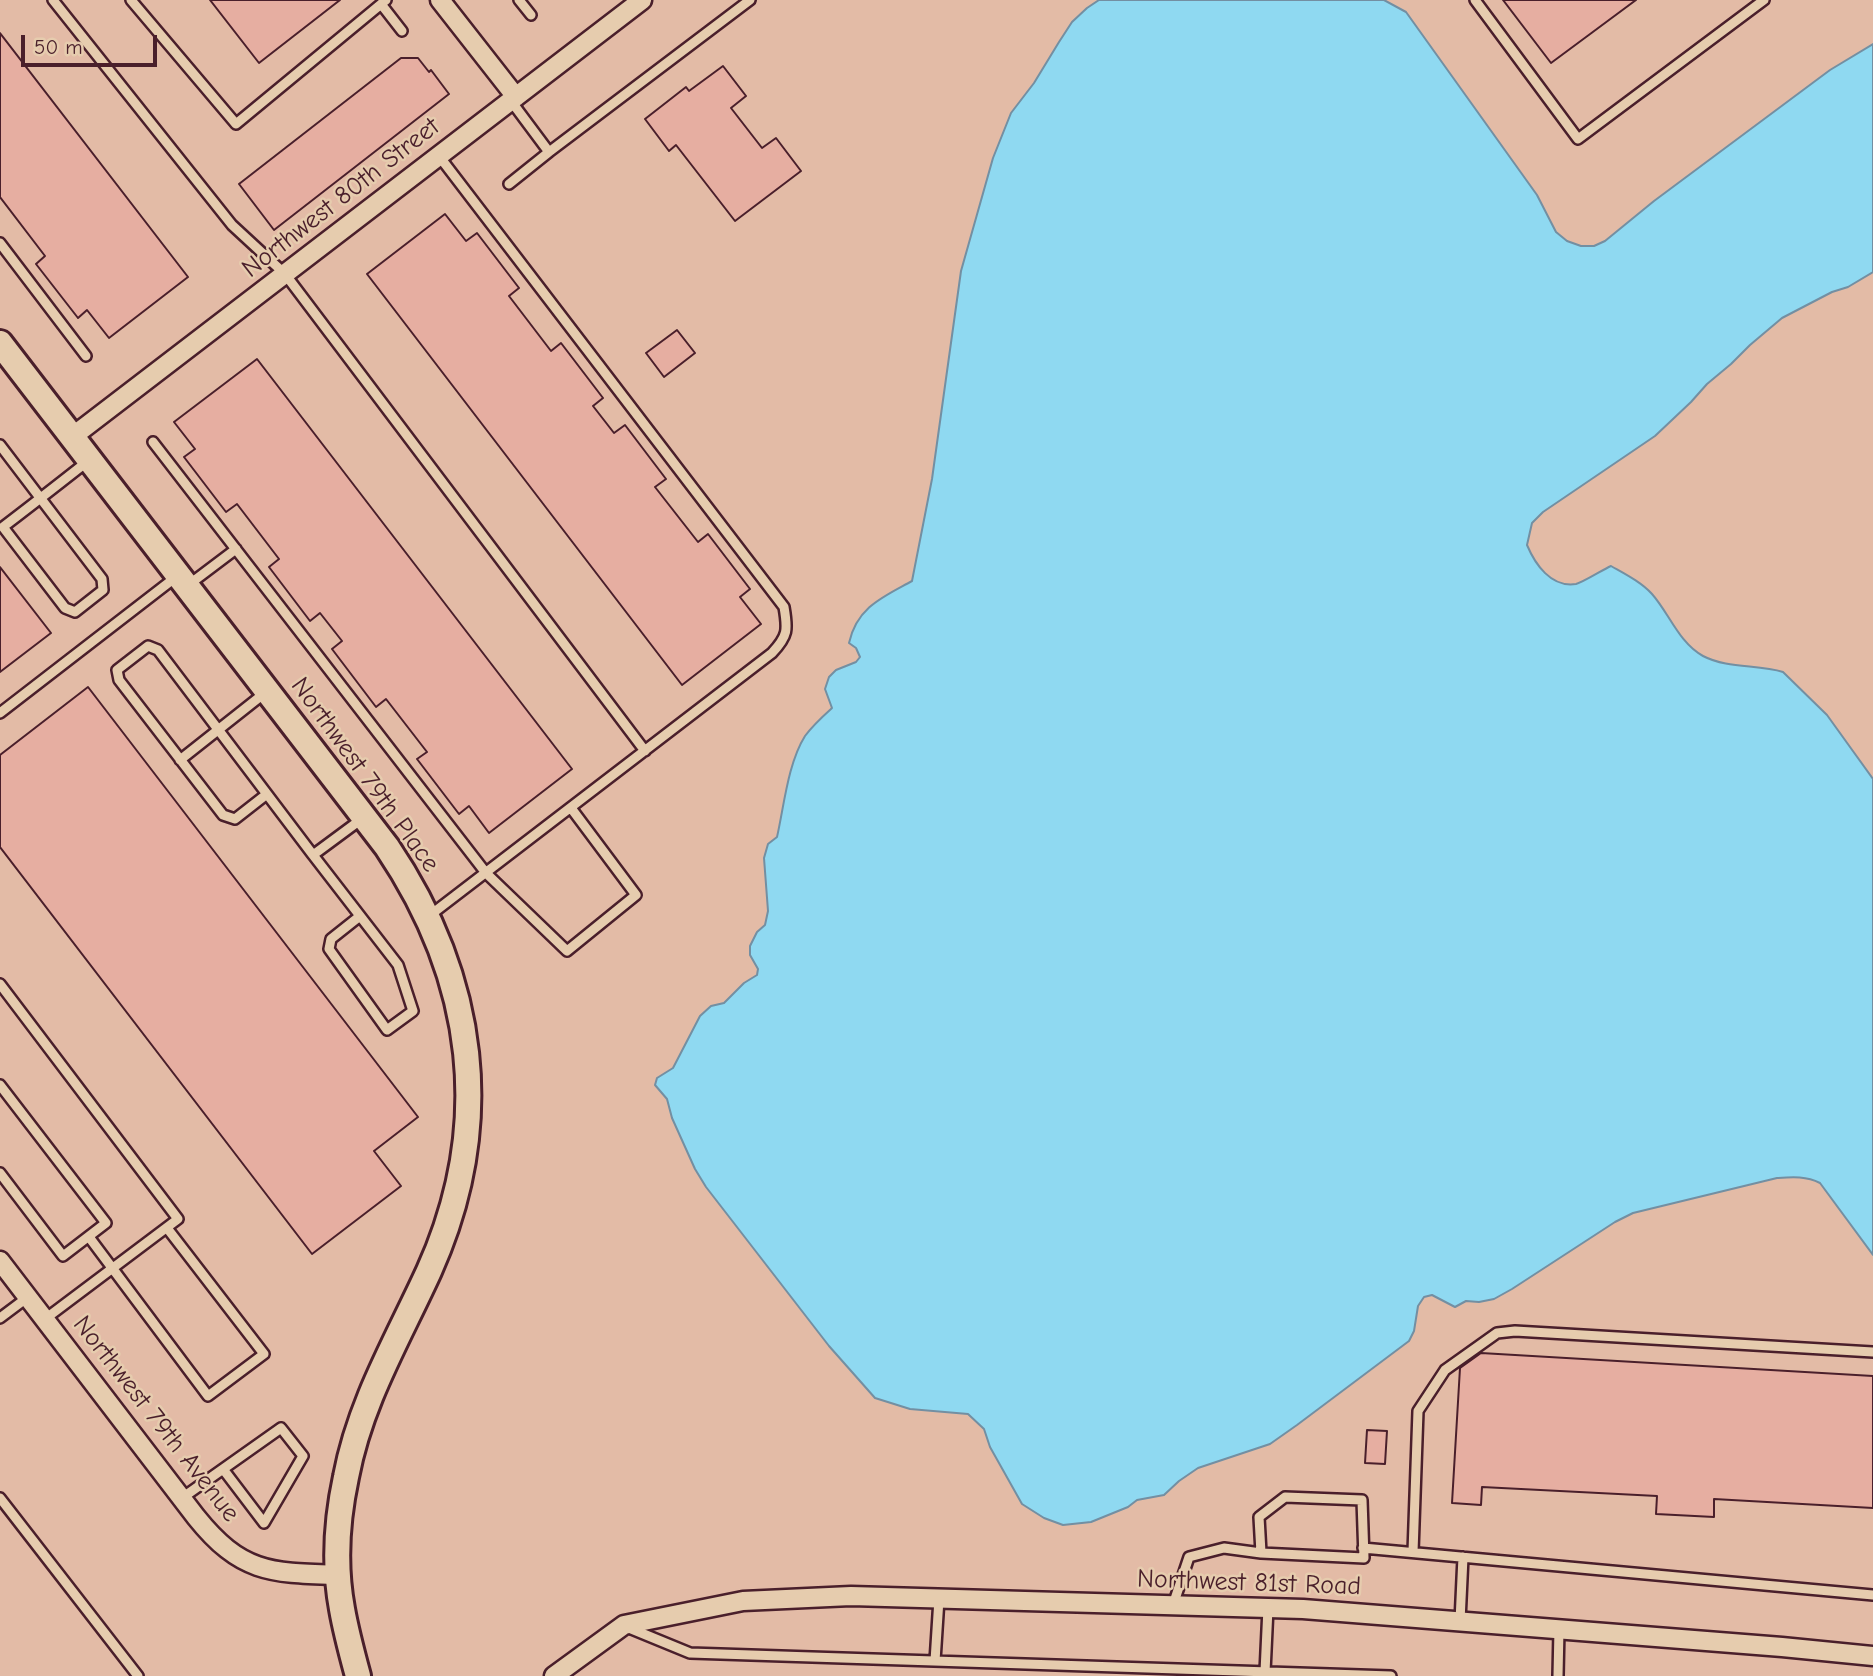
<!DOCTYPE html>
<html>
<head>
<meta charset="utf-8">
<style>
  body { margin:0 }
  #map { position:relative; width:1873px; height:1676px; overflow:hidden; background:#eacaaf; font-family:"Comic Neue",sans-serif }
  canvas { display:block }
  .scale { position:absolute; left:21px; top:35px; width:136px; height:32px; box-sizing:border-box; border:4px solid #4a1f2b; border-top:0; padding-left:9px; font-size:21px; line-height:24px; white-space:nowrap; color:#4a1f2b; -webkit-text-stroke:5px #e6ccae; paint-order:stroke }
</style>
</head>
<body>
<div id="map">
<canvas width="1873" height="1676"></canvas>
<div class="scale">50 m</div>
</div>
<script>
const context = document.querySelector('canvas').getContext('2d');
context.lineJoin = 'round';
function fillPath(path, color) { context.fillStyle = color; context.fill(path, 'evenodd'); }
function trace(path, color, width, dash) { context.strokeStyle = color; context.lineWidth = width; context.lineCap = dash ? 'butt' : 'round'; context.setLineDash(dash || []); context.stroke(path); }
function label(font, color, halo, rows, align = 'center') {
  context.font = font + ' "Comic Neue",sans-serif'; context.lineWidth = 5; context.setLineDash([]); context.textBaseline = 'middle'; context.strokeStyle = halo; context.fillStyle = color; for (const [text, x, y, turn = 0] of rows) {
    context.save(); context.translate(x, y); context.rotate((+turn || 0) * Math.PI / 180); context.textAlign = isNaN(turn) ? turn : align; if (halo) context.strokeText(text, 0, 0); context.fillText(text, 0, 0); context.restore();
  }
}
const built = new Path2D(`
  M0,0H1873V1676H0Z`);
const water = new Path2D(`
  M1099,0H1384L1406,12L1537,195L1556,232L1567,241L1581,246H1594L1605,241L1654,201L1830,70L1873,44V272L1848,287L1832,292L1782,318L1750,345L1731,364L1707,384L1691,402L1655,436L1543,512L1532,523L1527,545C1535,564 1551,588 1576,584C1584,582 1602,570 1611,566C1625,574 1641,582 1652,594C1669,613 1679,643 1703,656C1728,669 1758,664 1783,672L1827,715L1873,779V1255L1820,1183C1806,1176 1793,1177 1777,1178L1633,1213L1615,1222L1512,1289L1494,1299L1479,1302L1466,1301L1455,1307L1432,1295L1424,1297L1418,1306L1414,1331L1409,1341L1297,1425L1270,1444L1198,1468L1179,1481L1164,1495L1137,1500L1128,1507L1091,1522L1063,1525L1044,1518L1022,1504L990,1447L984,1429L968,1414L910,1409L875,1398L829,1346L706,1187L695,1169L672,1118L667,1099L655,1085L657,1078L673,1068L700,1016L711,1006L724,1003L744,983L757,975L758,969L750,955V946L757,932L765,925L768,911L764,858L768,844L777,837C784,806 788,763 805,736C813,725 822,717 832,708L825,689L829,677L836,670L856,662L860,657L856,648L849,643C857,607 883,597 912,581L932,479L961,271L993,158L1011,113L1034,83L1059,42L1072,22L1087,8Z`);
const building = new Path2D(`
  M210,0H340L259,63Z
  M1503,0H1636L1551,63Z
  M0,33L188,277L109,338L87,310L78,318L36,264L45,256L0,197Z
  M401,58H418L429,72L431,70L449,94L274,230L239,184Z
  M723,66L746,96L731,108L762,148L776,138L801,171L735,221L676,145L669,151L645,119L686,87L689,91Z
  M445,214L466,241L477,233L519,288L509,296L551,351L561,343L603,398L593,406L614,433L625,425L666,479L655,487L698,542L708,534L750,589L740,597L761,624L682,685L367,274Z
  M677,330L695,353L664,377L646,353Z
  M257,359L572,769L489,833L469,806L459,814L417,759L427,752L386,699L376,707L332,649L342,641L320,613L310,621L269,567L279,559L237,504L226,512L184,457L195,449L174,422Z
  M0,567L51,633L0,672Z
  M88,687L418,1117L374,1151L401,1186L312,1254L0,847V755Z
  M1481,1353L1873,1376V1508L1714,1499V1517L1656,1514L1657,1496L1482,1487L1481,1505L1452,1503L1460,1368Z
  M1367,1430L1387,1431L1385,1464L1365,1463Z`);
const lane = new Path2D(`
  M53,0L232,225L285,274L645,751
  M131,0L236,124L386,0
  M519,0L531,15
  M1475,0L1578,139L1764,0
  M381,4L402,31
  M549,152L750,0
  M509,184L549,152L511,101
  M0,243L86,356
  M153,442L486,873L567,951L636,895L571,808
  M0,445L102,579L103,590L75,612L65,608L3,527C32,505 60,483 88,461
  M187,586L236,549
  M0,713L176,577
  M180,760L266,692
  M267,794L235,819L223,815L119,680L117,670L148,646L158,650L313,855
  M360,916L331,939L329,949L387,1030L413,1011L398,965L313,855L363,818
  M429,916L772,653C788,636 788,630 784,607L439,156
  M0,984L178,1219L45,1319
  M0,1085L106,1223L63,1256L0,1173
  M89,1237L208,1396L264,1354L167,1228
  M0,1318L28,1297
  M0,1498L138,1676
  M182,1498L281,1428L303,1456L264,1523L223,1469
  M1363,1548L1873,1595
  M1413,1552L1418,1411L1445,1370L1497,1333L1515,1331L1873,1352
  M1173,1605L1189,1557L1224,1548L1261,1553L1364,1558L1362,1500L1285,1497L1259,1517L1261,1553
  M1460,1621L1463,1557
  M629,1628L690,1653L1391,1676
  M935,1661L939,1599
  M1265,1672L1268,1608
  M1558,1676L1559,1629`);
const street = new Path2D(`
  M440,0L516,97
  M72,437L642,0
  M0,1261L196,1517C241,1573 270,1573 338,1575
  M554,1676L624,1625L743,1601L851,1596L1303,1609L1782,1647L1873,1656`);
const secondary = new Path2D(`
  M0,343L387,847C476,979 495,1124 429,1271C398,1339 360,1402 346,1477C337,1519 334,1566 342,1609C346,1632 352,1654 358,1676`);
const streetNames = [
  ["Northwest 80th Street",341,198,-38],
  ["Northwest 79th Place",365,775,54],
  ["Northwest 79th Avenue",156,1419,52],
  ["Northwest 81st Road",1249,1583,2]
];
fillPath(built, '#e3bba6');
fillPath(water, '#8fd9f1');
trace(water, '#738fa2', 2);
fillPath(building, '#e6aea1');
trace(building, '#4a1f2b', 2);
trace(lane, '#4a1f2b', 14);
trace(street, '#4a1f2b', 23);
trace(secondary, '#4a1f2b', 30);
trace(lane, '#e6ccae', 9);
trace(street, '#e6ccae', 18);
trace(secondary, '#e6ccae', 24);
label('26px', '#4a1f2b', '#e6ccae', streetNames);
</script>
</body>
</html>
